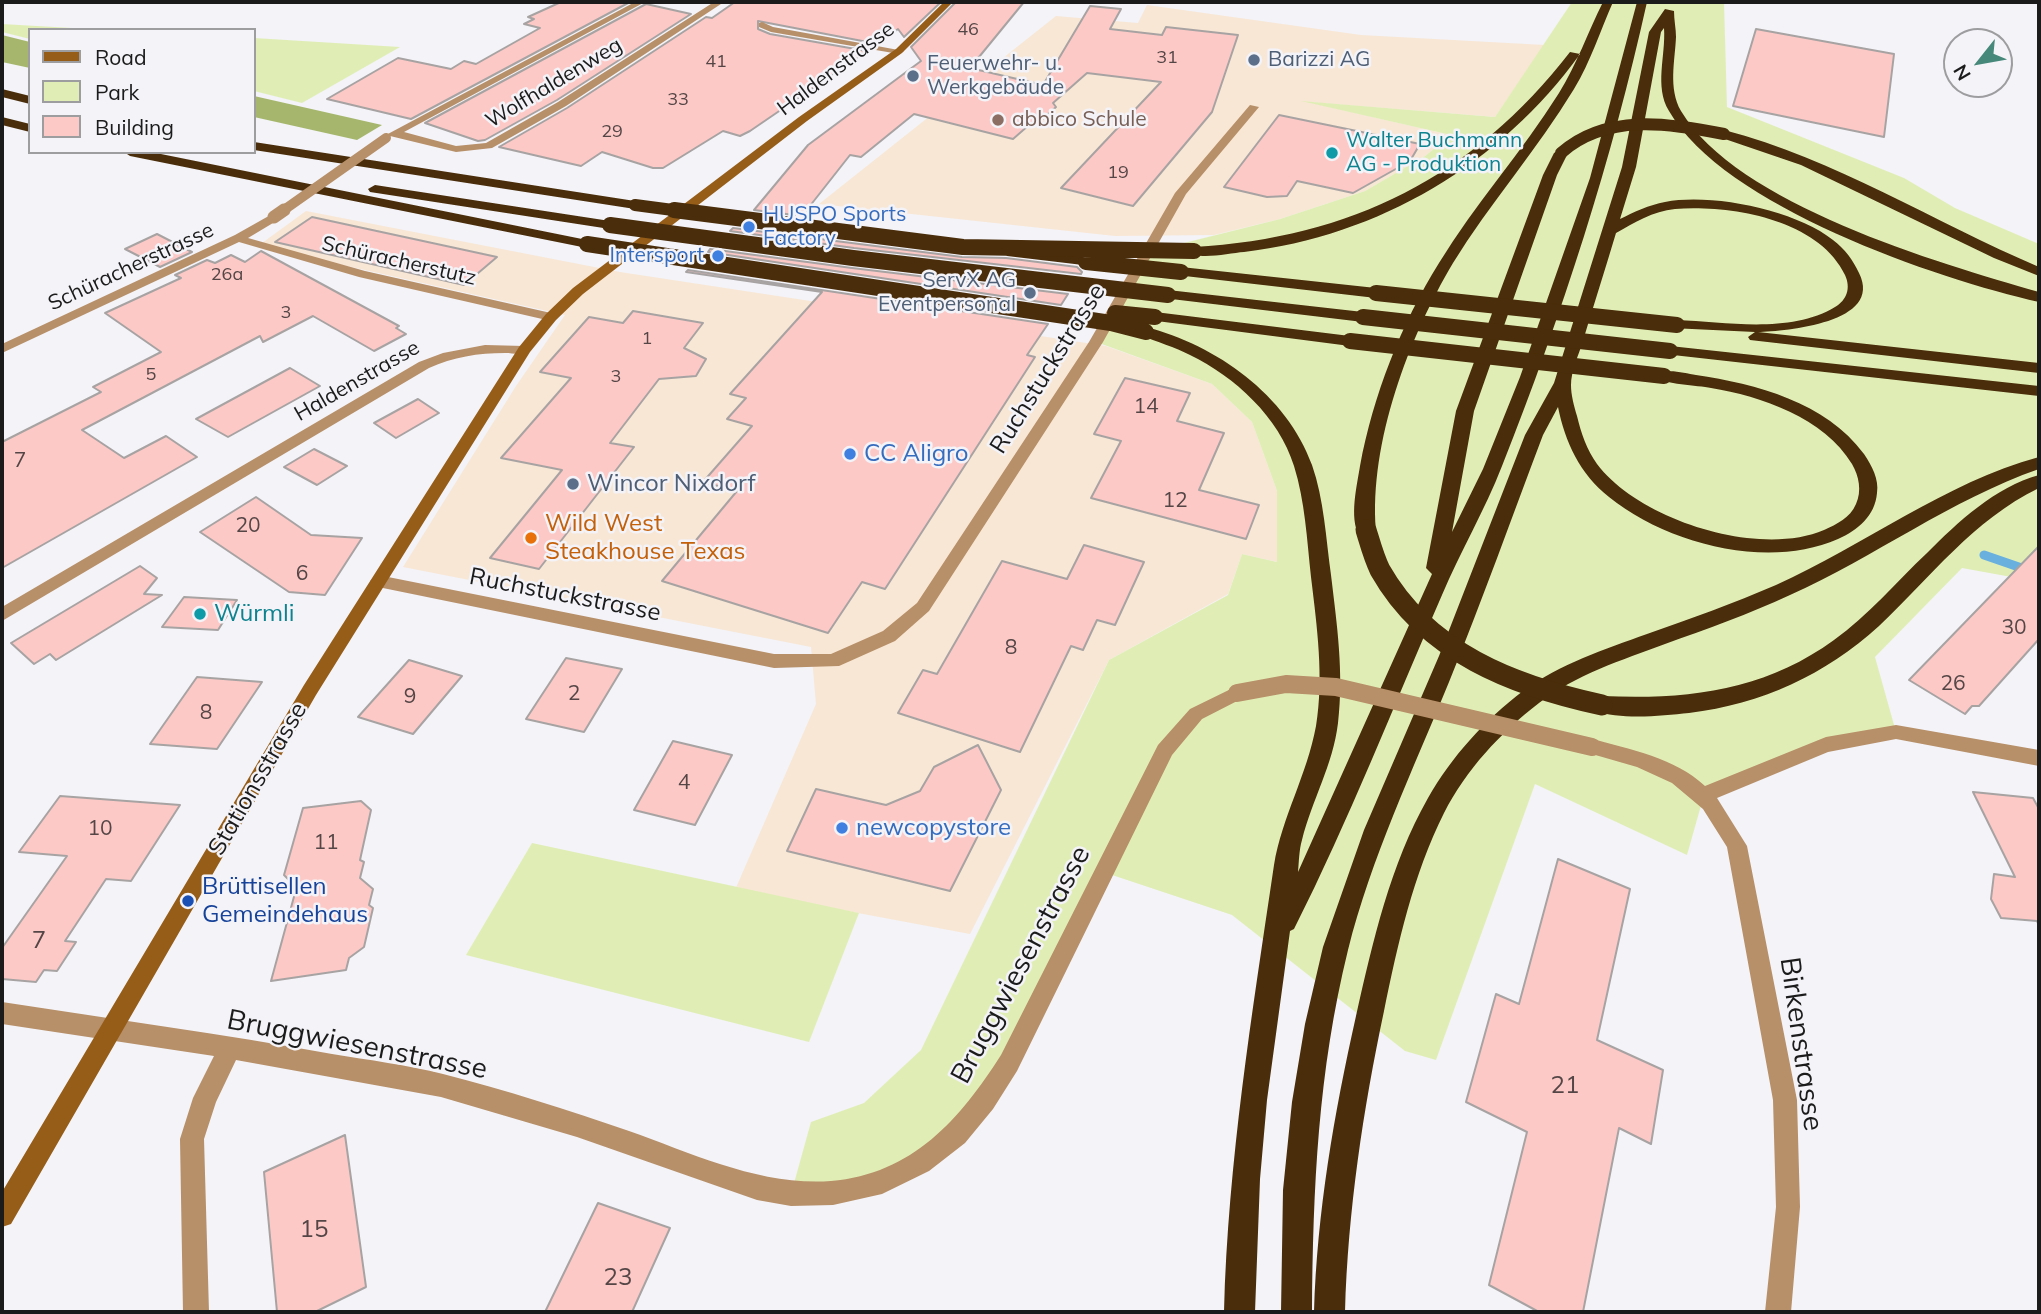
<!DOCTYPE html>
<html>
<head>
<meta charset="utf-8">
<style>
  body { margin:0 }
  #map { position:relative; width:2041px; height:1314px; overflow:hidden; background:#f3f3f8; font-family:Mulish,sans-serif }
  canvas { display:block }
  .frame { position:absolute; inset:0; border:4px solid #1b1b1c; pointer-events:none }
  .legend { position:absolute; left:28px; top:28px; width:228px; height:126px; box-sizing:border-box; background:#f3f3f8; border:2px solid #9d9da0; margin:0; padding:9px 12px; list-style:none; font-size:21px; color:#1b1b1c }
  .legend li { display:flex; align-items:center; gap:14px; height:35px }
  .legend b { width:35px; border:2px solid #9d9da0 }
  .north { position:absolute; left:1943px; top:28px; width:70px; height:70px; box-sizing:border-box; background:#f3f3f8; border:2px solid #9d9da0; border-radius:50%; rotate:239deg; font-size:19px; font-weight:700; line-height:28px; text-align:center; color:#1b1b1c }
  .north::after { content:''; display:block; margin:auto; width:24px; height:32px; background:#46887a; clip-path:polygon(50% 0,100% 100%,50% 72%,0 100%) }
</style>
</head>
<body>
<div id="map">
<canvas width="2041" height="1314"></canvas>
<div class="frame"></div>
<ul class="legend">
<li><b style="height:9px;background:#965d18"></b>Road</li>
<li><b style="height:19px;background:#e0eeb6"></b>Park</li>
<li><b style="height:19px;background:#fdc9c6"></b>Building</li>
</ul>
<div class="north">N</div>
</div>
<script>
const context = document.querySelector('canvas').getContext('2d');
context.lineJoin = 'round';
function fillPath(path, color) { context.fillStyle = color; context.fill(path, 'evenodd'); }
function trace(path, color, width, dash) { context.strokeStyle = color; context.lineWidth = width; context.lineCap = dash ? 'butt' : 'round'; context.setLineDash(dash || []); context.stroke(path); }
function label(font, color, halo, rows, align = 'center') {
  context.font = font + ' Mulish,sans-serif'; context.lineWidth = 5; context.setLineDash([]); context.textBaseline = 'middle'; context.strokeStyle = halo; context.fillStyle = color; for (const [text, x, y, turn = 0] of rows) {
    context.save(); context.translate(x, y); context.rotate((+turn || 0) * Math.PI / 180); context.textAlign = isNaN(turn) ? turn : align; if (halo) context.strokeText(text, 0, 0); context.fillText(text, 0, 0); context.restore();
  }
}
const commercial = new Path2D(`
  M1147,5L1361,35L1545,45L1495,117L1308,102L1451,135L1425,156L1365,191L1280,219L1214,235L1115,236L819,204L1056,16L1138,23Z
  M306,211L620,272L1106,346L1212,384L1252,422L1277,491V562L1242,554L1228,594L1109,660L970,934L735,890L816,704L811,647L403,567L516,386L565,315L258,246Z`);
const green = new Path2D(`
  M1572,2H1724L1727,107L1904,178L1955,208L2039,244V582L1962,568L1875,657L1896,732L1826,745L1704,795L1687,855L1535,784L1436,1060L1405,1051L1232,915L1103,872L1009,1063L920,1162L791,1194L811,1122L864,1103L921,1050L1109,660L1228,595L1242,554L1277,562V491L1252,422L1212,384L1096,342L1152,251L1280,219L1365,191L1425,156L1451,135L1301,101L1495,117Z
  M2,24L107,30H30V39L2,32Z
  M254,38L400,47L302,103L254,91Z
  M532,843L859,913L809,1042L466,955Z`);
const forest = new Path2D(`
  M2,35L30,42V68L2,62Z
  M254,96L382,125L357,140L254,117Z`);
const stream = new Path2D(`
  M1984,555L2039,574`);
const building = new Path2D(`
  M561,2H630L411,119L327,99L398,58L451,69L464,61L476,64L540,28L524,24L534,19L528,17Z
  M735,2H941L904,37L898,29L878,44L758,21V29L770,34L867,51L750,131L740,136L723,131L663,168H653L602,152L581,166L499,147L567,108L706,17L712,18Z
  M956,2H1024L970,68L1043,85L1090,6L1121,9L1110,29L1162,35L1166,27L1238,35L1212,112L1133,206L1061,188L1161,82L1087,73L1053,103L1056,107L1037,124L1029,125L1013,139L914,114L861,157L850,155L802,216L754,210L808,145L921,61L911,47Z
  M646,4L691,14L557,100L485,140L478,141L425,123Z
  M1756,29L1894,54L1884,137L1733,106Z
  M1279,115L1420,144L1410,161L1353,193L1297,181L1287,196L1267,197L1224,187Z
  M312,217L497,257L464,285L275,242Z
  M733,228L962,257L1006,258L1077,267L1082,272L1081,274L854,248L730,231Z
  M157,234L192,252L160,267L125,249Z
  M710,249L852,268L1068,294L1061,305L708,252Z
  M261,251L399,326L396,328L406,334L374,351L313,316L263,342L260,336L82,430L124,458L166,436L197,457L2,568V442L101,392L93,387L161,352L105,313L181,278L175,275L207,260L215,263L231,255L245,262Z
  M688,270L1048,324L1027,355L1035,357L885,589L862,582L828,633L662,581L737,491L703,482L752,426L727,419L746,398L730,394L822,292L686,272Z
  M633,311L703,323L684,348L706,359L696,376L659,379L610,443L634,447L539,569L490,558L562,470L501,458L571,378L540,372L589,317L623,323Z
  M290,368L320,386L228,437L196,419Z
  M1125,378L1190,393L1177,421L1224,433L1199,490L1259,505L1246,539L1091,498L1121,441L1094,434Z
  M418,399L439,413L396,438L374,423Z
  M314,449L347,466L317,485L284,467Z
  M256,497L311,535L362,538L325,595L289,592L200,532Z
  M1084,545L1144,562L1115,625L1097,620L1083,650L1071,646L1020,752L898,713L923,670L937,674L1002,561L1067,579Z
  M2039,546V639L1979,706H1972L1965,714L1909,680Z
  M140,566L157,578L144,594L162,595L56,660L50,654L34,664L11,643Z
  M184,597L237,600L218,630L162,627Z
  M566,658L622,669L584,732L526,719Z
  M409,660L462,676L413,734L358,717Z
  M197,677L262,682L217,749L150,744Z
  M673,741L732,755L695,825L634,810Z
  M978,745L1001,790L950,891L787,851L816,789L886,805L920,791L934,767Z
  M1973,792L2033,798L2039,809V926L2037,921L2001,918L1991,899L1994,874L2015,877Z
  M60,796L180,805L131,881L106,879L65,941L76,942L57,971L44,970L36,982L2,979V948L67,856L19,852Z
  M361,801L371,810L360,860L364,862L360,878L373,889L369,905L373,908L364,947L349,958L346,970L271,981L295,893H287L290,881L284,875L303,808Z
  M1558,859L1630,889L1597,1040L1663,1070L1651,1144L1619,1128L1583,1312H1539L1489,1285L1527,1132L1466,1102L1496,994L1519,1004Z
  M345,1135L366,1287L315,1312H277L264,1172Z
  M598,1203L670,1228L632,1312H545Z`);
const street = new Path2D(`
  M635,2H645L404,132L456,146L486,143L558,102L714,2H724L566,106L492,148L456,152L386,135Z
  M762,22L773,27L904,51L899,54L771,32L759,27V23Z
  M1250,105L1259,107L1186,194L1103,342L929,611L895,641L839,666L774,668L378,587L370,581L378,575L774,654H831L883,631L917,603L1089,342L1175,193Z
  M274,213L278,214V220L248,238L365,271L551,313L558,317L551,321L359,277L239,242L2,353V344L235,235Z
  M485,345L524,346L531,350C524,356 514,353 505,353C478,353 453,357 429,368L2,621V607L419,362L443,353Z
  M1237,686L1243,688L1246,693L1243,698L1202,719L1172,755L1017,1071L993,1109L965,1143L929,1171L882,1194L833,1205L791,1206L757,1200L577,1137L441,1097L236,1060L216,1102L204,1139L209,1312H183L180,1139L193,1098L214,1056L2,1024V1002C112,1019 223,1034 332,1054C369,1060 407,1065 443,1074C506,1090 568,1110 629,1131C694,1154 760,1186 831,1181C913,1174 960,1119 1001,1055L1158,745L1190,709Z
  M1896,725L2039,750V766L1896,739L1828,752L1717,798L1747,846L1797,1100L1800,1207L1791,1312H1765L1776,1207L1773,1100L1727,847L1703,809L1672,783L1637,767L1585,752L1583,747L1585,742L1592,739C1630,749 1675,758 1705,786L1826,737Z`);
const secondary = new Path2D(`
  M944,2H953L902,53L807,121L583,294L556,320L530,352L316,695L11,1224L2,1227V1192L304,685L519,347L546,314L573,288L799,117L896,49Z`);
const highway = new Path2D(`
  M1603,2H1613C1600,31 1591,61 1574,89C1537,150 1490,203 1453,263C1409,337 1369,443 1376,530L1373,535H1359C1349,518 1357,485 1360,466C1373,396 1401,324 1439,263C1475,204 1522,152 1559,93C1577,64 1588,32 1603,2Z
  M1637,2H1647C1612,160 1562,315 1502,466C1485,510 1460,552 1442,595C1393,707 1349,820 1294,929L1290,931L1267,1100L1260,1179L1255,1312H1224C1228,1161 1252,1014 1274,865C1282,817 1307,775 1316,726C1324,677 1317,627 1311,577C1307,540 1305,501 1294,466C1279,417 1235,377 1190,355C1175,347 1157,342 1140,335L1138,332L1146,327C1216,345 1287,395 1312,465C1324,499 1326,539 1331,575C1337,625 1344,673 1338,723C1333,765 1312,800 1302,840C1299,850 1299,862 1298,872L1432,574L1426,568L1456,411L1543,175L1554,153L1561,149L1568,153L1557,175L1474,411L1452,532L1483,469L1520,377L1590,178Z
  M1665,9L1674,11C1674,20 1676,29 1676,37C1675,61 1668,88 1681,111C1736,204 1938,263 2039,292V302C1937,279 1723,206 1669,111C1654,86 1666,56 1664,28L1661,32L1636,167L1620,219C1634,212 1649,205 1665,202C1712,193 1795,210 1833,240C1845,249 1853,260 1859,273C1884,323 1786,331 1758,332L2039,363V373L1750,340L1748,337L1755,332L1671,328L1669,325L1671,322L1677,320C1726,322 1791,334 1835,307C1847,300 1851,288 1845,275C1818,219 1731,205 1675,209C1653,211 1634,223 1616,233C1605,270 1593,307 1582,344C1578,356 1571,372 1571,385C1571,395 1574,406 1577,416C1581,433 1587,450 1597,464C1639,520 1759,558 1824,530C1837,524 1850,518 1856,504C1862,491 1859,476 1852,464C1824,418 1761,396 1711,388C1698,385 1663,385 1656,376C1664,367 1684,373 1696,375C1756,384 1826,402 1864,454C1872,466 1879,479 1877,493C1875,516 1858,530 1838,539C1768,570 1667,544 1609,497C1580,474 1565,442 1558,407L1543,435C1512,517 1482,601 1449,682C1413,770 1371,858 1348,950C1318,1072 1313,1187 1312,1312H1281L1283,1190L1292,1102L1305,1024L1323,947L1364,830L1439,656L1525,435L1554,383L1622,167L1649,32Z
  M1570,52L1580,54C1501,164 1379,236 1244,252C1229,253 1197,261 1187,251L1194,247C1351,238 1473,177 1570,52Z
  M2,89L30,96V104L2,97Z
  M2,117L30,124V132L2,125Z
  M1724,130C1835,159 1934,222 2039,267V276L1994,258L1801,165L1719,137V131Z
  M254,142L635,201L642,205L635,209L254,150Z
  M124,152H151L587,240L594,244L587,248L130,156Z
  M375,185L610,221L617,225L610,229L370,192L368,189Z
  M1012,249L1083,257L1090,261L1083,265L1007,256L1005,253Z
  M1181,267L1376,288L1384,293L1376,298L1176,275L1173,272Z
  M1168,290L1363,312L1371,317L1363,322L1163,298L1160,295L1163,292Z
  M1155,312L1350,336L1358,341L1350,346L1149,320L1147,317Z
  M1670,346L2039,386V396L1664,354L1662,351L1664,348Z
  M2039,457V469C1950,500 1875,557 1790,595C1749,614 1707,629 1665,644C1622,660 1575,675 1539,703C1500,733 1466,770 1444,813C1413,875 1398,943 1384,1011C1363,1110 1348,1210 1345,1312H1314C1317,1212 1334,1114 1356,1016C1373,941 1390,865 1428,798C1452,756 1485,720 1523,691C1560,664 1605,649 1647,634C1690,619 1734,603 1776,585C1865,545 1944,483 2039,457Z
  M2039,475V488C1973,520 1931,577 1879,626C1825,675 1762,704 1689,713C1661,716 1622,720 1594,711L1591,705L1594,699L1602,696C1686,700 1764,691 1834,640C1868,616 1896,582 1927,553C1958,522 1995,487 2039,475Z`);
const streetBridgeFar2 = new Path2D(`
  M281,212L386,138`);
const streetBridgeFar1 = new Path2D(`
  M274,217L284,210`);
const streetBridge = new Path2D(`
  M1237,693L1286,684L1336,687L1592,747`);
const highwayBridgeFar2 = new Path2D(`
  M1561,153C1606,113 1669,123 1724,134
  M635,205L688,212`);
const highwayBridgeFar1 = new Path2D(`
  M674,210L963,247L1194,251
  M610,225L853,258L1168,295
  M587,244L1111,323L1146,332
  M1086,262L1181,272
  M1376,293L1677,325
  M1115,313L1155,317
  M1363,317L1670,351
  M1350,341L1664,376`);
const highwayBridge = new Path2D(`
  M1366,530C1370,543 1374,558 1380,570C1427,653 1514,686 1602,705`);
const markers = [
  [1254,60,7,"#5c6f8a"],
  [913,76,7,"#5c6f8a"],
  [998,120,7,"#8d6e63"],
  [1332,153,7,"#0f9aa8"],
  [749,227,7,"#3f7fe0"],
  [718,256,7,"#3f7fe0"],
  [1030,293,7,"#5c6f8a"],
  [850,454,7,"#3f7fe0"],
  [573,484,7,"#5c6f8a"],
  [531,538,7,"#e8710a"],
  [200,614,7,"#0f9aa8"],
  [842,828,7,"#3f7fe0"],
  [188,901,7,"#1a4fb4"]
];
const farNumbernames = [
  ["46",968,30],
  ["31",1167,58],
  ["41",716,62],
  ["33",678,100],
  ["29",612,132],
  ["19",1118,173],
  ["26a",227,275],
  ["3",286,313],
  ["1",647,339],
  ["5",151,375],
  ["3",616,377]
];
const farServicenames = [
  ["Barizzi AG",1268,60],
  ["Feuerwehr- u.",927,64],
  ["Werkgebäude",927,88],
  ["ServX AG",1016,281,"right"],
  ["Eventpersonal",1016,305,"right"]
];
const farStreetnames = [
  ["Haldenstrasse",836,69,-37],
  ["Wolfhaldenweg",554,83,-31],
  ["Schüracherstutz",399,261,13],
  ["Schüracherstrasse",131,267,-25],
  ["Haldenstrasse",357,381,-30]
];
const farEducationnames = [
  ["abbico Schule",1012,120]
];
const farCulturenames = [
  ["Walter Buchmann",1346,141],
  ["AG - Produktion",1346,165]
];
const farShopnames = [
  ["HUSPO Sports",763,215],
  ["Factory",763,239],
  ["Intersport",704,256,"right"]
];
const numberNames = [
  ["14",1146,407],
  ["7",20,461],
  ["12",1175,501],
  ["20",248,526],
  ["6",302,574],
  ["30",2014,628],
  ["8",1011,648],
  ["26",1953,684],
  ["2",574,694],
  ["9",410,697],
  ["8",206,713],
  ["4",684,783],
  ["10",100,829],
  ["11",326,843]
];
const streetNames = [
  ["Ruchstuckstrasse",1048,369,-58],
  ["Ruchstuckstrasse",565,595,11],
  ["Stationsstrasse",258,779,-60]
];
const shopNames = [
  ["CC Aligro",864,454],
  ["newcopystore",856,828]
];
const serviceNames = [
  ["Wincor Nixdorf",587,484]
];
const foodNames = [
  ["Wild West",545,524],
  ["Steakhouse Texas",545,552]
];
const cultureNames = [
  ["Würmli",214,614]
];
const transitNames = [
  ["Brüttisellen",202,887],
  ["Gemeindehaus",202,915]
];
const nearNumbernames = [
  ["7",39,941],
  ["21",1565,1086],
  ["15",314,1230],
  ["23",618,1278]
];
const nearStreetnames = [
  ["Bruggwiesenstrasse",1021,965,-62],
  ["Birkenstrasse",1801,1044,82],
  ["Bruggwiesenstrasse",357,1045,11]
];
fillPath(commercial, '#f8e7d5');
fillPath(green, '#e0eeb6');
fillPath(forest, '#a6b76d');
trace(stream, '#69b0df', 9);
fillPath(building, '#fdc9c6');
trace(building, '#a8a3a3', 2);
fillPath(street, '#b78f68');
fillPath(secondary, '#965d18');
fillPath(highway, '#4a2d0a');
trace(streetBridgeFar2, '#b78f68', 10);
trace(streetBridgeFar1, '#b78f68', 13);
trace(streetBridge, '#b78f68', 18);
trace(highwayBridgeFar2, '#4a2d0a', 12);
trace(highwayBridgeFar1, '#4a2d0a', 16);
trace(highwayBridge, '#4a2d0a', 21);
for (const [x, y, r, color] of markers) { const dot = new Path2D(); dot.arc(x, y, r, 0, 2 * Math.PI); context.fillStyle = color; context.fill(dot); trace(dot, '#f3f3f8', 2.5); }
label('18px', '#544646', null, farNumbernames);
label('21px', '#4e5e75', '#f3f3f8', farServicenames, 'left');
label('21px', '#1b1b1c', '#f3f3f8', farStreetnames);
label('21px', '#785e54', '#f3f3f8', farEducationnames, 'left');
label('21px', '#0d838f', '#f3f3f8', farCulturenames, 'left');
label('21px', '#366cbe', '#f3f3f8', farShopnames, 'left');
label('21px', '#544646', null, numberNames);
label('24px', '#1b1b1c', '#f3f3f8', streetNames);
label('24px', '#366cbe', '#f3f3f8', shopNames, 'left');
label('24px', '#4e5e75', '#f3f3f8', serviceNames, 'left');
label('24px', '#c56008', '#f3f3f8', foodNames, 'left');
label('24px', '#0d838f', '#f3f3f8', cultureNames, 'left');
label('24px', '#164399', '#f3f3f8', transitNames, 'left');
label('24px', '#544646', null, nearNumbernames);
label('28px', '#1b1b1c', '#f3f3f8', nearStreetnames);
</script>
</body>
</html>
